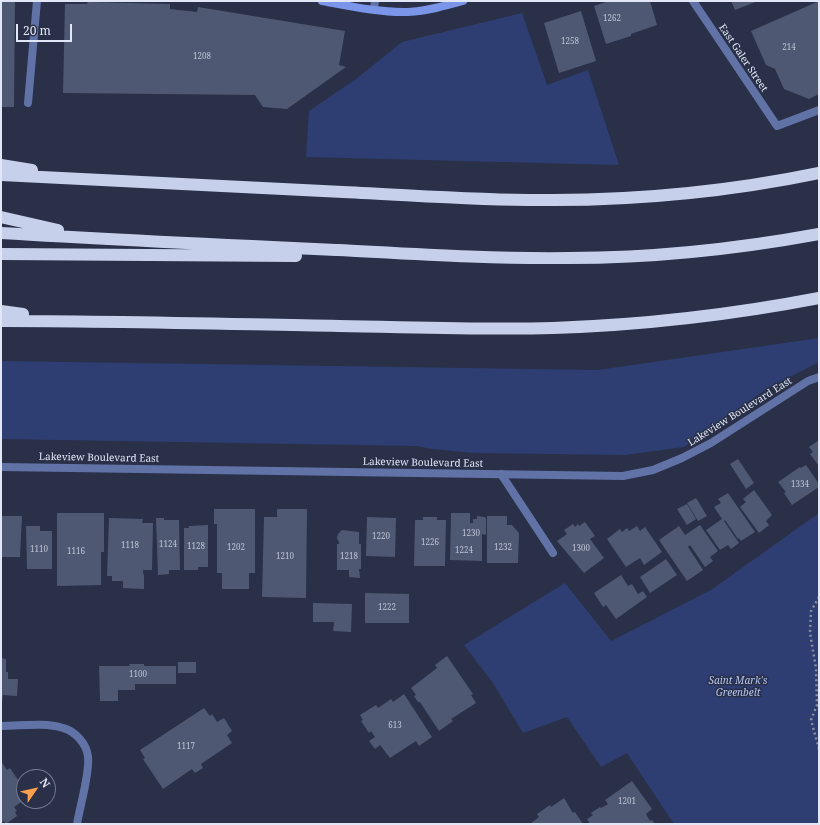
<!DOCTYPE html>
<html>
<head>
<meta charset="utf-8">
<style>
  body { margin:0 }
  #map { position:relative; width:820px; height:825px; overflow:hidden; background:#293048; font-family:"Noto Serif",serif }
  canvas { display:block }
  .frame { position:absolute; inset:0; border:2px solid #e2e7f7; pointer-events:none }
  .north { position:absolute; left:16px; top:769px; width:40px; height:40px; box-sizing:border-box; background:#293048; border:1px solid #73798e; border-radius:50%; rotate:56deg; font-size:11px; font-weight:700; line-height:16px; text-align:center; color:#e2e7f7 }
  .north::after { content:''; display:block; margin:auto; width:14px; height:18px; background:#fa9f4e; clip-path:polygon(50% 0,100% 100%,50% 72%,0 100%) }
  .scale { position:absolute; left:16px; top:24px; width:56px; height:18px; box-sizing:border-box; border:2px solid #e2e7f7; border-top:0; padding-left:5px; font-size:12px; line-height:14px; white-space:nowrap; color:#e2e7f7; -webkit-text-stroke:3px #293048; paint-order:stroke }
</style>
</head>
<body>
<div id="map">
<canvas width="820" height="825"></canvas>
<div class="frame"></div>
<div class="north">N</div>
<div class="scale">20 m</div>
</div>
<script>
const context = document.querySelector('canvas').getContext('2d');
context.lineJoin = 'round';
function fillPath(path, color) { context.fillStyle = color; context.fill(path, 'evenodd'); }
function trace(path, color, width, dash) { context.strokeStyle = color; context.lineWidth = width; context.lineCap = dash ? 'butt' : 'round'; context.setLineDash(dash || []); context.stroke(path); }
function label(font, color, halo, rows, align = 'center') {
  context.font = font + ' "Noto Serif",serif'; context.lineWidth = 3; context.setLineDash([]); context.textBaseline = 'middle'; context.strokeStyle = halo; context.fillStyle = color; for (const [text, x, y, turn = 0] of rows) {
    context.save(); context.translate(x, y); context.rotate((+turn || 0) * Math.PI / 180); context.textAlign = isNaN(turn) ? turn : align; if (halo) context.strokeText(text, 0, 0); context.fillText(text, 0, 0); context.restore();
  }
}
const green = new Path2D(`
  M522,13L547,85L588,70L619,165L306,157L309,111L356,79L402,42Z
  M819,338V362L768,388L684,447L625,455L474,453L432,449L416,446L1,439V361L598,370Z
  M819,513V824H674L627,753L601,767L567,717L523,733L493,683L464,645L565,583L611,641L711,590Z`);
const building = new Path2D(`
  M1,1H15L14,107H1Z
  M609,1H650L657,25L631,34V36L606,44L594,6Z
  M731,1H758L735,10Z
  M819,1V94L809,99L784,89L775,69L766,65L751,31Z
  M88,2L170,4V9L197,12L198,7L345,31L339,65L346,67L287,109L263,107L255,95L63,93L65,4H87Z
  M581,11L596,61L559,73L544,23Z
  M819,440V466L810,454L813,452L809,447Z
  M738,459L754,483L746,489L730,464Z
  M806,465L819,484V487L792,505L784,493L786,492L778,482L800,467L801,468Z
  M754,490L772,515L766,521L769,525L759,533L740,507L746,502L743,499Z
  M728,493L755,532L741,541L739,538L738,539L725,520L724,521L739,543L731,549L728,545L720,550L706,530L722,519L714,507L721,503L718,499Z
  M696,498L707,516L698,521L687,503Z
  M687,504L696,519L687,525L677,509Z
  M214,509H255V573H249V589H222V573H217V524H214Z
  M277,509H307L306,598L262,597L264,517H277Z
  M57,513H104V552H101V585L57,586Z
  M451,513H470V523H473V519H477V516L485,517L486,519V535L482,534V561L450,560Z
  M1,516H22L20,557H1Z
  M487,516H507V525H512L519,533L518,563H487Z
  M367,517L396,518L395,557L366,556Z
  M423,517H437V520H446L445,566H414L415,520H423Z
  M109,518L143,519L142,523H153L152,570H143V573L144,575V589L123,588V581H112V576H107Z
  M156,518H164V520H179L180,570H169V574L158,575Z
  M585,522L595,536L590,539L604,558L584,573L557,541L567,534L564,530L573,524L575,527L578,524L579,526Z
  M208,525V567H198V570H184V528H189V526Z
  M700,525L718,551L710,557L713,561L705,567L690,545L688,547L703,570L687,581L659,540L679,526L685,535Z
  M26,526H40V531H52V569H27Z
  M637,526L640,531L645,527L662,552L644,565L640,558L626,567L607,539L620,529L622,532L627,528L629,531Z
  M342,530L359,532V544H361V569H359L360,578L349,577V570H337V544H339V542L337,538L338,534Z
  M666,559L677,575L650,593L640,577Z
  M621,575L628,586L632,584L638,594L643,591L647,597L616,619L606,605L603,607L594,593Z
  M365,593L409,594V623H365Z
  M313,603L352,604L351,632L333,631L334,622H313Z
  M447,656L473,694L471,695L476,703L451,719L453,721L439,731L420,702H418L414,696L416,695L411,688L437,668L435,665Z
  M1,658L6,659V672H8V679H18L17,696L3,695L2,703H1Z
  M178,662H196V673H178Z
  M129,664H144V666H176V684H135V690H118V701H100L99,666H130Z
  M404,694L432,737L419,746L416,741L390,758L380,745L375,749L369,741L375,737L371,731L369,733L361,721L363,720L360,715L376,705L378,708L391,699L393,702Z
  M204,708L210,716L212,714L217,722L224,718L232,731L227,735L232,743L201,764L203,768L195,773L192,769L163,789L143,759L145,758L140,750Z
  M1,761L7,770L10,768L22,786L18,788L24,797V800L14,807L17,811L15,812L17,816L6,824L4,821L1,823Z
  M632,781L652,809L646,814L650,821L652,820L655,824H590L587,819L593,815L591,813L600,807L601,808L608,804L605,800Z
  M564,798L573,813L575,812L583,824H530L539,817L537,814L550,805L551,807Z`);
const path = new Path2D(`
  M819,597L811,611L810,633L816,668L817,705L811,720L819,749`);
const service = new Path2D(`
  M374,9L375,1`);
const minor = new Path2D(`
  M693,1L777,126L819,110
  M28,103L37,1
  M501,474L553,553
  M1,726C21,726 44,722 63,728C75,731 87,744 88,757C90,773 80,806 77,824`);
const tertiary = new Path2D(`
  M1,467L623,476L653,470L682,458L711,443L808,381L819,377`);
const secondary = new Path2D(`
  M322,1C349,6 381,13 408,12C427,11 445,6 463,1`);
const motorway = new Path2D(`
  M1,165L32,170
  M1,175C115,180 229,186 343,192C413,195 483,201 553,200C642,200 732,191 819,173
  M1,217L58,230
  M1,233C113,240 226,245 338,250C415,254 492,259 569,258C652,258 737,249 819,234
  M1,254L296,256
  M1,311L23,314
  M1,321C114,321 226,324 339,326C410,327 482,330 553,328C642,325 731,315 819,298`);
const numberNames = [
  ["1262",612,19],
  ["1258",570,42],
  ["214",789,48],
  ["1208",202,57],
  ["1334",800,485],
  ["1230",471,534],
  ["1220",381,537],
  ["1226",430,543],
  ["1124",168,545],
  ["1118",130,546],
  ["1128",196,547],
  ["1202",236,548],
  ["1232",503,548],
  ["1300",581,549],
  ["1110",39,550],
  ["1224",464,551],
  ["1116",76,552],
  ["1210",285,557],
  ["1218",349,557],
  ["1222",387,608],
  ["1100",138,675],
  ["613",395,726],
  ["1117",186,747],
  ["1201",627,802]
];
const streetNames = [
  ["East Galer Street",743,58,56],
  ["Lakeview Boulevard East",740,412,-32],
  ["Lakeview Boulevard East",99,458,1],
  ["Lakeview Boulevard East",423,463,1]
];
const parkNames = [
  ["Saint Mark's",738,681],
  ["Greenbelt",738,693]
];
fillPath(green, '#2f3e72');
fillPath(building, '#4f5872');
trace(path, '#888ea2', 2.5, [2, 3]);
trace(service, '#6172a7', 8);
trace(minor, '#6172a7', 8);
trace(tertiary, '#6172a7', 8);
trace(secondary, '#7b95e9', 8);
trace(motorway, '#c7d0eb', 12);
label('8px', '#bdc3d6', null, numberNames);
label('10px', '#e2e7f7', '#293048', streetNames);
label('italic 10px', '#b6c5f0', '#293048', parkNames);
</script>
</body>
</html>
